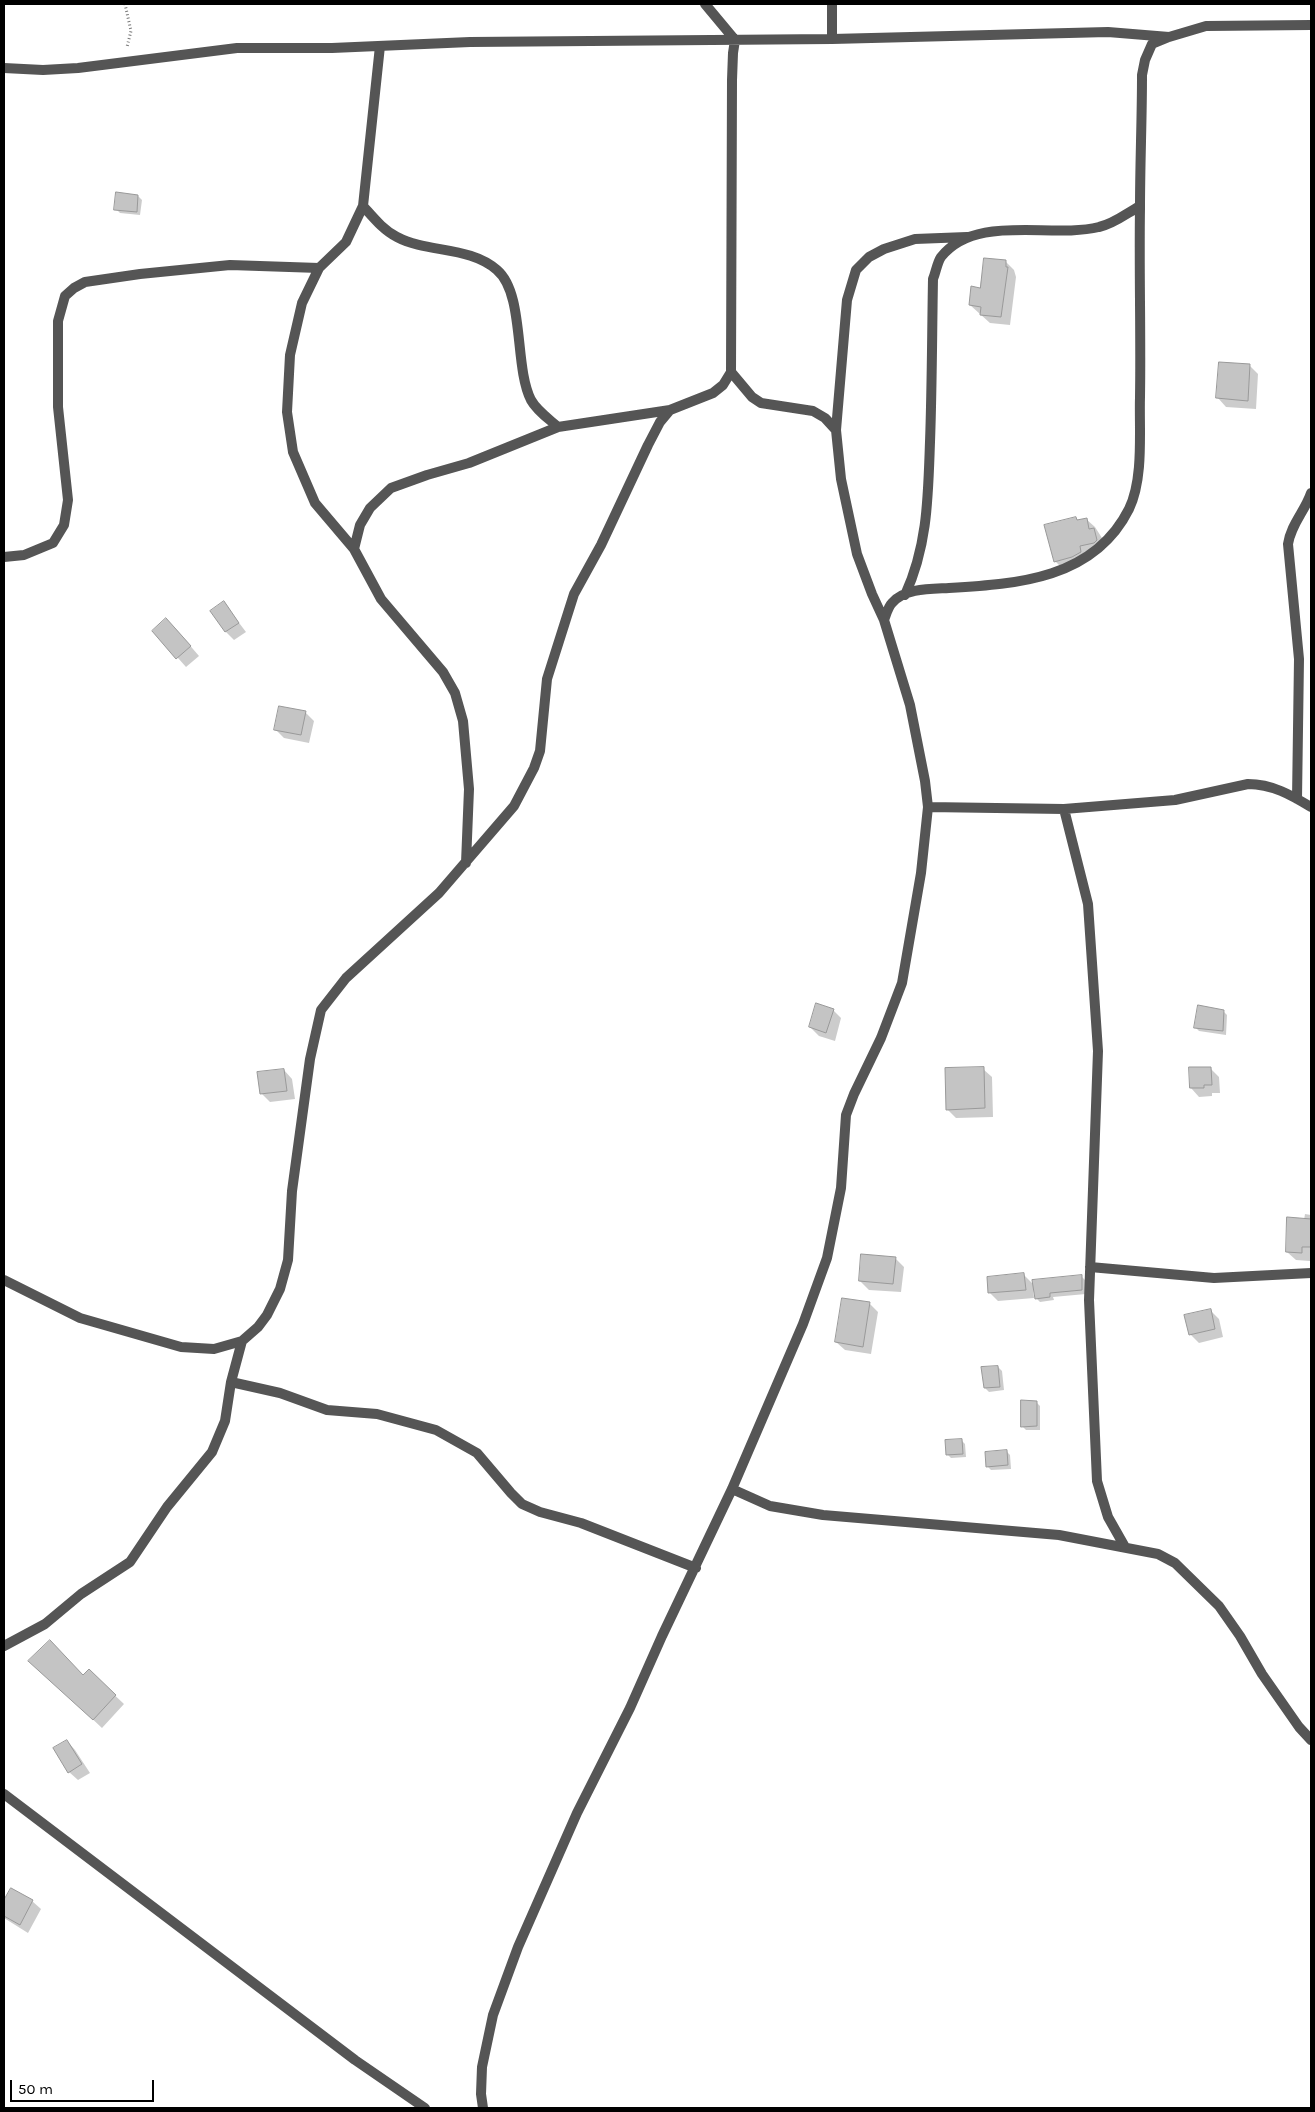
<!DOCTYPE html>
<html>
<head>
<meta charset="utf-8">
<style>
  body { margin:0 }
  #map { position:relative; width:1315px; height:2112px; overflow:hidden; background:#fff; font-family:Karla,sans-serif }
  canvas { display:block }
  .frame { position:absolute; inset:0; border:5px solid #000; pointer-events:none }
  .scale { position:absolute; left:10px; top:2080px; width:144px; height:22px; box-sizing:border-box; border:2px solid #000; border-top:0; padding-left:6px; font-size:15px; line-height:18px; white-space:nowrap; color:#000; -webkit-text-stroke:4px #fff; paint-order:stroke }
</style>
</head>
<body>
<div id="map">
<canvas width="1315" height="2112"></canvas>
<div class="frame"></div>
<div class="scale">50 m</div>
</div>
<script>
const context = document.querySelector('canvas').getContext('2d');
context.lineJoin = 'round';
function fillPath(path, color) { context.fillStyle = color; context.fill(path, 'evenodd'); }
function trace(path, color, width, dash) { context.strokeStyle = color; context.lineWidth = width; context.lineCap = dash ? 'butt' : 'round'; context.setLineDash(dash || []); context.stroke(path); }
const shadow = new Path2D(`
  M138,196L142,200L140,215L120,213L116,209Z
  M1006,262L1014,270L1016,277L1010,325L990,323L970,305Z
  M1250,366L1258,374L1256,409L1226,407L1218,398Z
  M1076,518L1079,521L1086,519L1095,527L1102,538L1105,549L1102,551L1087,555L1064,570L1055,561Z
  M224,603L246,632L234,640L226,632L212,611Z
  M175,628L199,656L186,667L154,631Z
  M305,712L314,721L309,743L284,738L275,729Z
  M833,1010L841,1018L835,1041L819,1036L810,1027Z
  M1223,1011L1227,1015L1226,1035L1199,1031L1195,1027Z
  M1210,1068L1219,1077L1220,1093H1212V1096L1199,1097L1191,1088Z
  M983,1069L992,1077L993,1117L956,1118L947,1109Z
  M284,1070L292,1079L295,1099L270,1102L262,1094Z
  M1305,1214L1311,1215L1310,1261L1296,1260L1287,1252L1304,1220Z
  M895,1258L904,1267L901,1292L869,1290L860,1281Z
  M1024,1275L1034,1285L1081,1276L1085,1280L1086,1294L1053,1297L1054,1300L1040,1302L1036,1298L1035,1290H1033L1034,1298L998,1301L989,1292Z
  M869,1303L878,1312L871,1354L845,1350L836,1342Z
  M1210,1310L1219,1319L1223,1337L1199,1343L1190,1334Z
  M998,1367L1002,1371L1004,1390L989,1392L985,1388Z
  M1036,1402L1040,1406V1430H1026L1022,1426Z
  M961,1440L965,1444L966,1457L951,1458L947,1454Z
  M1006,1451L1010,1455L1011,1469L991,1470L987,1466Z
  M39,1669L83,1676L89,1671L124,1704L102,1728Z
  M67,1741L75,1750L90,1773L78,1780L69,1772Z
  M11,1889L32,1901L41,1909L28,1933L4,1918V1903Z`);
const building = new Path2D(`
  M116,192L138,195L137,212L114,210Z
  M984,258L1006,260V267H1008L1001,317L980,315L981,307L969,305L971,286L980,288Z
  M1219,362L1250,364L1248,401L1216,398Z
  M1076,517L1077,520L1087,518L1089,529L1094,528L1097,540L1094,543L1080,546L1081,552L1072,557L1054,562L1044,525Z
  M224,601L239,623L225,632L210,611Z
  M166,618L191,646L176,659L152,631Z
  M279,706L306,711L301,735L274,730Z
  M816,1003L834,1009L826,1033L809,1027Z
  M1198,1005L1224,1010L1223,1031L1194,1028Z
  M984,1067L985,1108L946,1110L945,1068Z
  M1189,1067H1211L1212,1085H1204V1088H1190Z
  M284,1069L287,1091L260,1094L257,1072Z
  M1287,1217L1311,1219V1247H1302V1253L1286,1252Z
  M861,1254L896,1257L893,1284L859,1281Z
  M1024,1273L1026,1290L988,1293L987,1277Z
  M1082,1275V1290L1050,1293V1297L1035,1299L1032,1280Z
  M842,1298L870,1302L863,1347L835,1342Z
  M1211,1309L1215,1329L1189,1335L1184,1315Z
  M998,1366L1000,1387L984,1388L981,1367Z
  M1021,1400L1037,1401V1426L1021,1427Z
  M962,1439L963,1454L946,1455L945,1440Z
  M1007,1450L1008,1465L986,1467L985,1452Z
  M50,1640L83,1675L89,1669L116,1695L93,1720L28,1661Z
  M67,1740L82,1764L68,1773L53,1748Z
  M11,1888L33,1900L20,1925L4,1916V1900Z`);
const path = new Path2D(`
  M125,4L131,31L127,47`);
const street = new Path2D(`
  M705,4L735,40
  M832,4V39
  M380,46L363,206L346,242L319,268L302,303L290,355L287,412L293,452L315,503L354,549L381,599L443,672L455,693L463,721L469,789L466,863
  M4,68L43,70L78,68L237,48H332L470,42L832,39L1108,32L1169,37
  M363,206C373,217 383,230 397,237C427,253 470,246 497,270C525,294 514,367 531,400C537,411 549,419 558,427
  M731,372L752,397L761,403L813,411L825,418L836,430
  M354,549L360,525L370,508L391,488L427,475L469,463L558,427L670,410
  M4,557L24,555L53,543L64,525L68,500L58,407V321L65,296L74,288L85,282L140,274L230,265L319,268
  M905,595C928,545 928,496 930,442C932,388 932,333 933,279C936,272 937,263 941,257C976,213 1050,239 1099,227C1114,224 1127,213 1140,206
  M884,620C886,615 888,607 892,603C905,588 931,589 949,588C1018,584 1094,579 1129,509C1144,478 1139,430 1140,397C1141,334 1139,271 1140,208C1140,163 1142,120 1142,75L1145,60L1152,44L1169,37L1206,26L1311,25
  M1297,799L1299,659L1288,544C1291,524 1305,511 1311,493
  M928,807L1064,809L1175,800L1248,784C1272,784 1291,795 1311,807
  M1064,809L1088,904L1098,1051L1089,1300L1097,1481L1108,1517L1125,1547
  M1090,1267L1214,1278L1311,1273
  M4,1280L80,1318L181,1347L214,1349L242,1341L258,1327L267,1315L280,1289L288,1260L292,1191L310,1059L321,1010L346,978L439,893L514,806L534,768L540,751L547,679L574,594L601,545L648,445L660,422L670,410L713,393L723,385L731,372L732,80L733,53L735,40
  M231,1382L280,1393L327,1410L377,1414L436,1430L477,1453L511,1493L522,1504L540,1512L581,1523L696,1568
  M732,1489L770,1506L823,1515L1059,1535L1158,1554L1175,1563L1219,1606L1240,1636L1262,1674L1299,1727L1311,1740
  M4,1646L45,1624L81,1594L130,1562L167,1507L212,1452L225,1421L231,1382L242,1341
  M4,1794L355,2060L425,2108
  M483,2108L481,2094L482,2067L493,2015L518,1947L577,1813L630,1708L662,1636L732,1489L803,1324L827,1258L841,1188L846,1115L854,1094L881,1038L902,983L921,873L928,807L925,781L910,705L884,620L872,594L857,554L841,479L836,430L847,300L856,270L869,257L884,249L915,239L967,237`);
fillPath(shadow, '#0003');
fillPath(building, '#c4c4c4');
trace(building, '#999', 1);
trace(path, '#777', 3, [1, 2.5]);
trace(street, '#555', 10);
</script>
</body>
</html>
